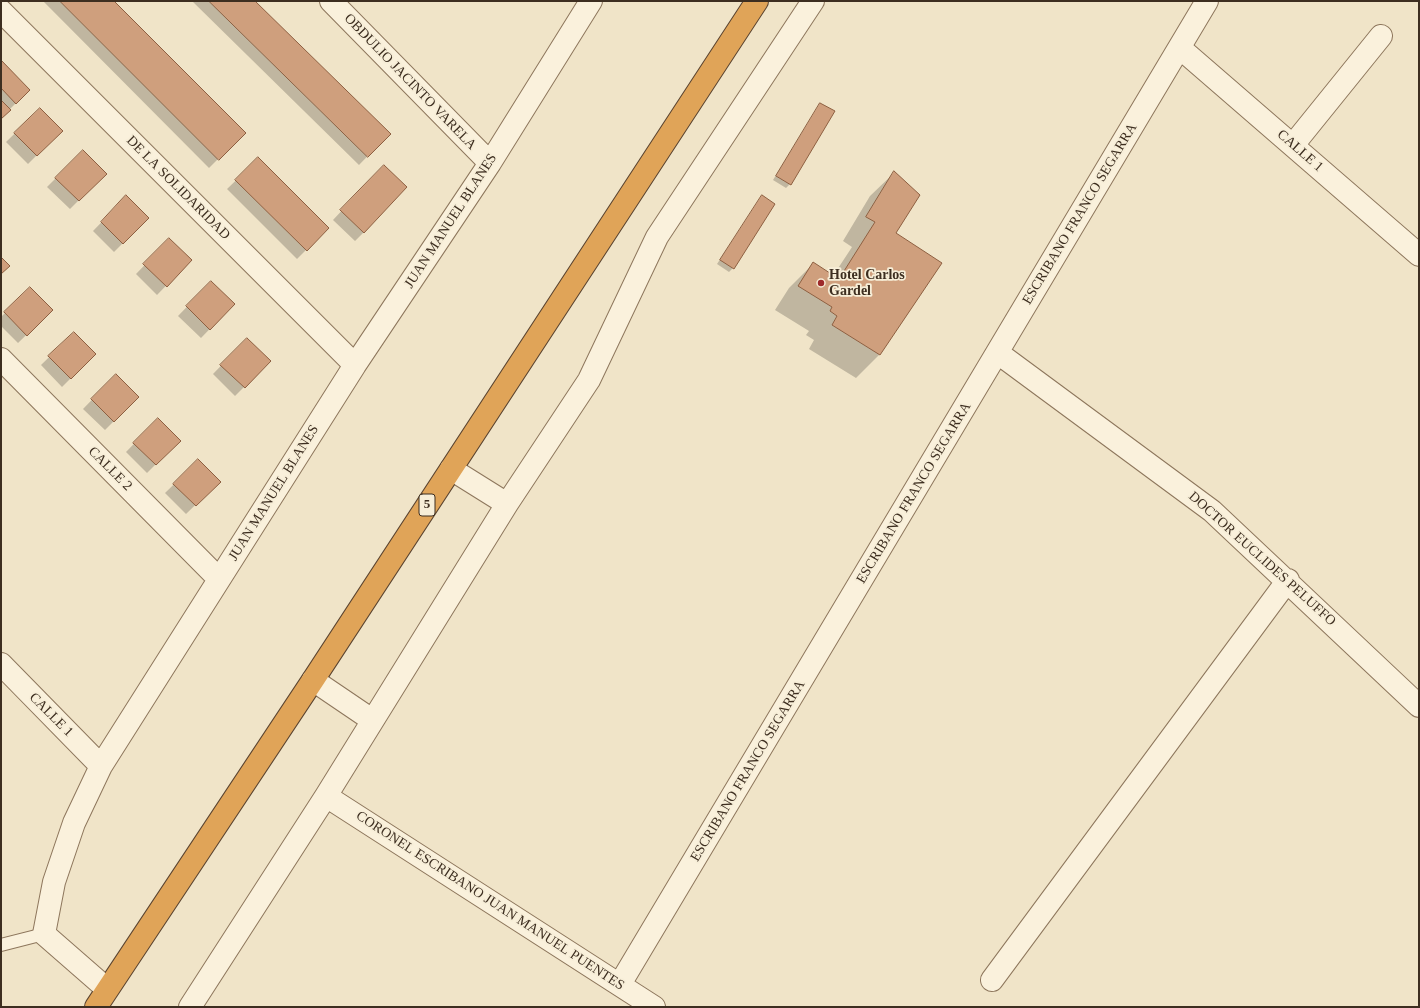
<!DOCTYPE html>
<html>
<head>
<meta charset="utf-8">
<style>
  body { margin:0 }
  #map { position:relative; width:1420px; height:1008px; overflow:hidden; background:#f0e4c8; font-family:"Times New Roman",serif }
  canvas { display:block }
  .frame { position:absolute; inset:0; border:2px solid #3d2e20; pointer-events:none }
</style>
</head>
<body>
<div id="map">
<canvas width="1420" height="1008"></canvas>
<div class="frame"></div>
</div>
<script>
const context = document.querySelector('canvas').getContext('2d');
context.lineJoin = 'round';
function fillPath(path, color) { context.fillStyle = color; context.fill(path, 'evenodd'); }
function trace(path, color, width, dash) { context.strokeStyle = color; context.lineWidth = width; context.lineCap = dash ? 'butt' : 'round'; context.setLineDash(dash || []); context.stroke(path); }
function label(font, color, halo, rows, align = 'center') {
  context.font = font + ' "Times New Roman",serif'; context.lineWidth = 3.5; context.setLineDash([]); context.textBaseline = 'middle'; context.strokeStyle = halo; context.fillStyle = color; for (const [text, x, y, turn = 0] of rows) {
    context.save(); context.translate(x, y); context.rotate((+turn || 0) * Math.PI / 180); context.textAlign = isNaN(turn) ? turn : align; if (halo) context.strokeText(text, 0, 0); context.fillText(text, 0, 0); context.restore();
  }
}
const shadow = new Path2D(`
  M43,1H113L244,133L209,168Z
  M192,1H254L389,134L359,165Z
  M1,62L20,99L1,118Z
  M820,104L790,184L786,188L773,180Z
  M40,109L61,131L28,164L6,142Z
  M83,151L105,174L70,209L47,187Z
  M258,159L328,228L297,259L227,189Z
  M894,173V233L941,263L879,355L856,378L809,349L814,340L806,335L809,331L775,310L789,288L813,264L833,276L852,247L843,241L870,196Z
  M375,175L364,232L355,241L333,220Z
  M762,196L733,268L729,272L717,264Z
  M126,197L148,218L114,252L93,231Z
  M169,240L191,260L157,295L136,274Z
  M211,282L234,304L201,338L178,316Z
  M30,288L52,310L18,343L1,326V317Z
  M74,333L95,354L62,387L41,365Z
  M247,339L270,361L235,396L213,374Z
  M116,375L138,397L105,430L83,409Z
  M158,419L179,441L147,473L126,452Z
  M198,461L219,482L186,514L165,493Z`);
const building = new Path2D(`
  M60,1H114L246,133L219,160Z
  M209,1H255L391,134L368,157Z
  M1,60L30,90L16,104L1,88Z
  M1,100L11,110L1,119Z
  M820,103L835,111L791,185L776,176Z
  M40,108L63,131L37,156L14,133Z
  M83,150L107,174L79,201L55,178Z
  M258,157L329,228L307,251L235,180Z
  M384,165L407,187L364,233L340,210Z
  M894,171L920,195L896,233L942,263L880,355L832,325L837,316L830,311L832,307L798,286L813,262L839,279L875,222L866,217Z
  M126,195L149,218L123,244L101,222Z
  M762,195L775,204L734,269L720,260Z
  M169,238L192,260L167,287L143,264Z
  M1,257L10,266L1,274Z
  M211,281L235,304L210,330L186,306Z
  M30,287L53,310L27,336L4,312Z
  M74,332L96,354L71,379L48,356Z
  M247,338L271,361L245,388L220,365Z
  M116,374L139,397L114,422L91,399Z
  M158,418L181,441L156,465L133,443Z
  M198,459L221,482L196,506L173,484Z`);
const lane = new Path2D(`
  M1,945L44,934`);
const street = new Path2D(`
  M331,1L490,163
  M1,11L355,365
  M1180,48L1419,255
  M1293,145L1381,36
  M998,353L1212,511L1419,706
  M1,359L219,579
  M451,469L507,504
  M1,664L101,766
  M313,680L372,720
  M326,796L654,1007
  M992,980L1288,580
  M620,984L1207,1
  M107,989L44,934L54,882L74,823L101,766L355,365L490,163L591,1
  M190,1007L326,796L507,504L589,380L657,237L813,1`);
const highway = new Path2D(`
  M96,1007L313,680L757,1`);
const markers = [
  [821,283,4,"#9e2a2b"]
];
const shields = [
  [427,505,16]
];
const shieldNames = [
  ["5",427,505]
];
const streetNames = [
  ["OBDULIO JACINTO VARELA",410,82,46],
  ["CALLE 1",1300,151,41],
  ["DE LA SOLIDARIDAD",178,188,45],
  ["ESCRIBANO FRANCO SEGARRA",1080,214,-59],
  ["JUAN MANUEL BLANES",451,221,-57],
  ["CALLE 2",110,469,45],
  ["JUAN MANUEL BLANES",274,493,-58],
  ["ESCRIBANO FRANCO SEGARRA",914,493,-59],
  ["DOCTOR EUCLIDES PELUFFO",1262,559,42],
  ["CALLE 1",51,715,45],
  ["ESCRIBANO FRANCO SEGARRA",748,771,-59],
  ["CORONEL ESCRIBANO JUAN MANUEL PUENTES",490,901,33]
];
const poiNames = [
  ["Hotel Carlos",829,275],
  ["Gardel",829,291]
];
fillPath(shadow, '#0003');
fillPath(building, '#cf9f7d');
trace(building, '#8d5f41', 1);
trace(lane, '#8d765c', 14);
trace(street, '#8d765c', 24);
trace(highway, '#5b4430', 24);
trace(lane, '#faf1dc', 12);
trace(street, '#faf1dc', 22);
trace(highway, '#e0a458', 22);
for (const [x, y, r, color] of markers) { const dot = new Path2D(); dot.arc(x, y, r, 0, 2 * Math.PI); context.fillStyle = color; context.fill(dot); trace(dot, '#f7eed8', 1.5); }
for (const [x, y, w] of shields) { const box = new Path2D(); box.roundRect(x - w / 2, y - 11, w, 22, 3); context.fillStyle = '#f7eed8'; context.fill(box); trace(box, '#3d2e20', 1); }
label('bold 13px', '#3d2e20', null, shieldNames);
label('14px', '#3d2e20', '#f7eed8', streetNames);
label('bold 14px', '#3d2e20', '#f7eed8', poiNames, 'left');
</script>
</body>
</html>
